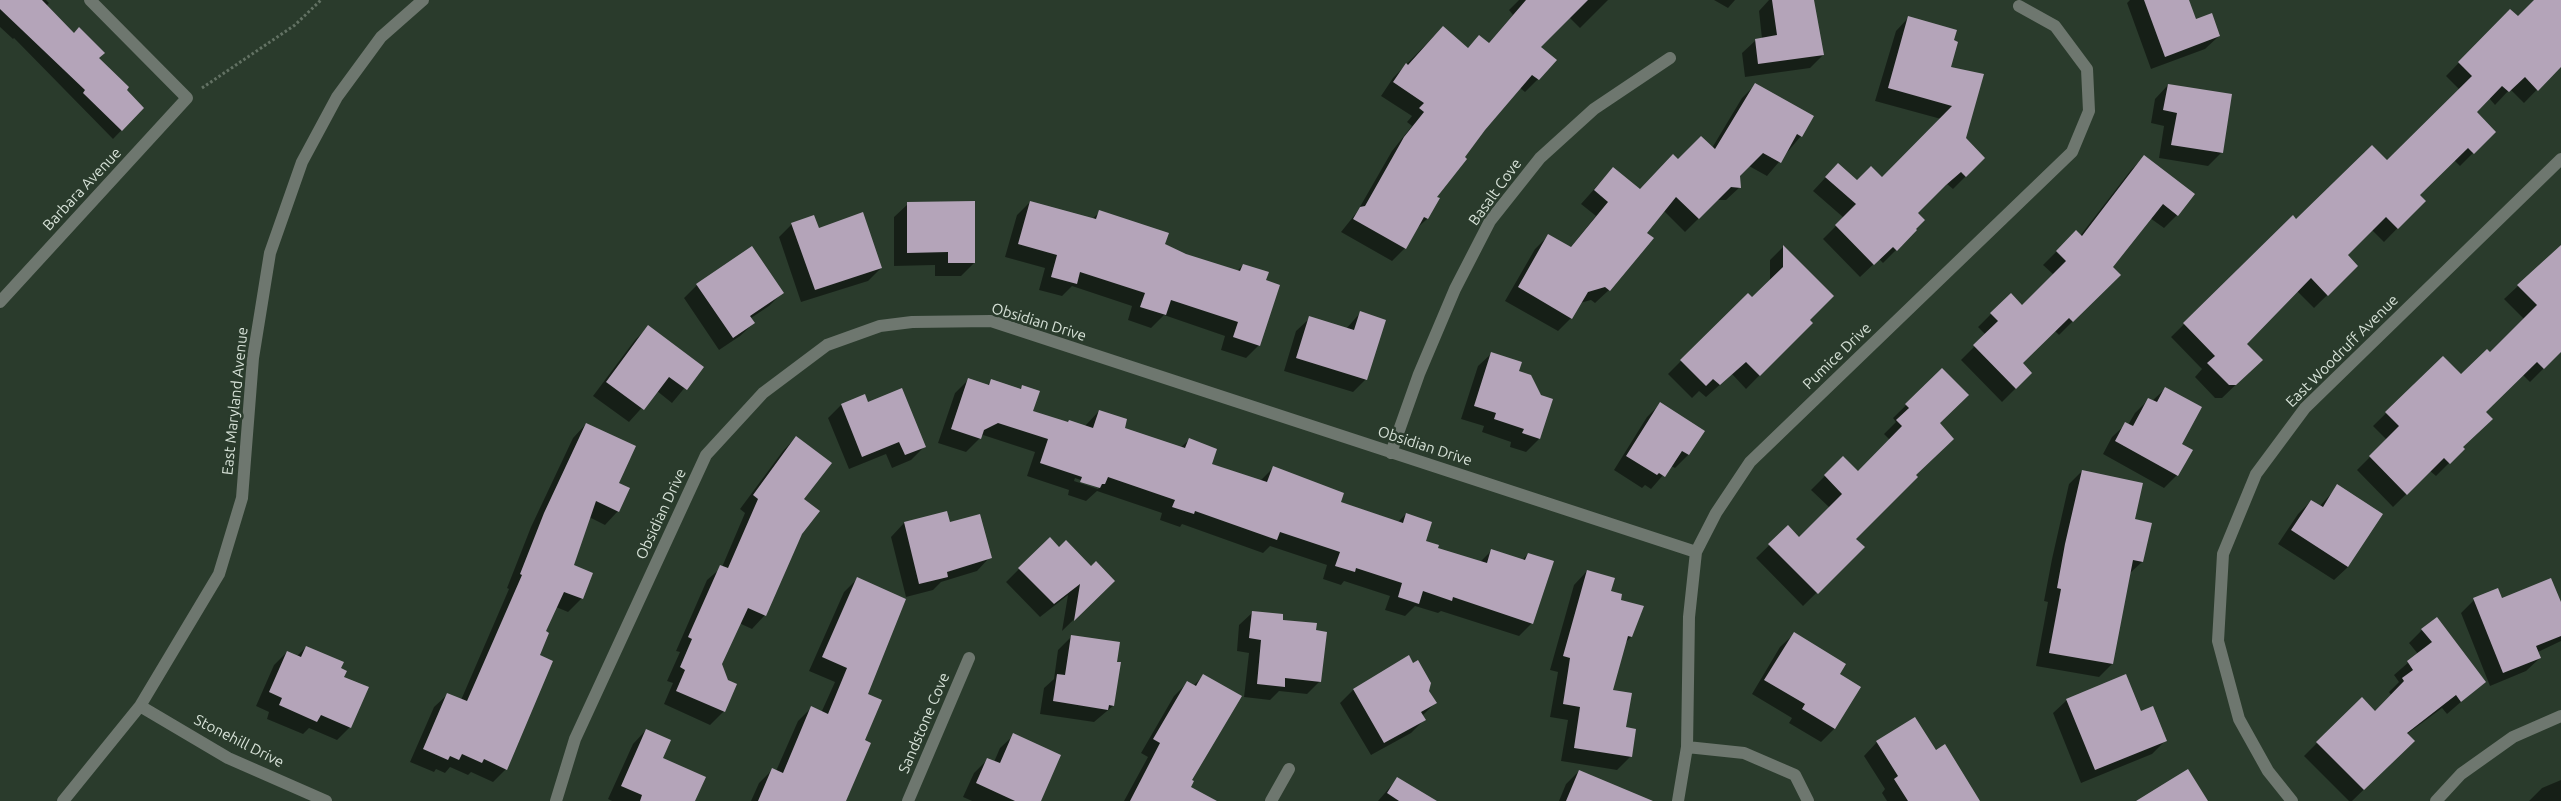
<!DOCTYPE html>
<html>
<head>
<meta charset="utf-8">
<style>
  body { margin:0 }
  canvas { display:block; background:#2a3b2c }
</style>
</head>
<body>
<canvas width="2561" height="801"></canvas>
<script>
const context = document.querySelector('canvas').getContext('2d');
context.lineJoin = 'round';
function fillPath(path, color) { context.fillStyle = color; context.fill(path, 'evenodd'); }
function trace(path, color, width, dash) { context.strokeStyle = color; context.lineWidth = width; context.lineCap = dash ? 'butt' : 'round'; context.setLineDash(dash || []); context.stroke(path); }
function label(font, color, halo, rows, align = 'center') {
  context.font = font + ' Ubuntu,sans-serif'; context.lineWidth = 5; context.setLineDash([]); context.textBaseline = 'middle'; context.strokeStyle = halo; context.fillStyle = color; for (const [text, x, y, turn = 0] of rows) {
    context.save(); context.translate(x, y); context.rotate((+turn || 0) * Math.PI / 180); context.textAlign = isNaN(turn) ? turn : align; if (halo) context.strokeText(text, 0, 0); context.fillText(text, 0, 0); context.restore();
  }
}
const shadow = new Path2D(`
  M0,0H46L49,3L46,6L143,108L113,139L14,38L13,39L0,27Z
  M1519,0H1608L1580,28L1569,17L1540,47L1538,79L1525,92L1520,88L1484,130L1435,197L1438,199L1427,219L1415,230L1405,248L1392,261L1341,232L1357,212L1392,151L1412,126L1407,122L1412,116L1381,96L1393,78L1443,27L1467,49L1479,37L1488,44L1513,15L1509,10Z
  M1714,0H1735L1728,8Z
  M1769,0H1813L1823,55L1810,68L1745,77L1742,53L1756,40L1762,39L1759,11Z
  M2130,0H2188L2195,20L2219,36L2205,49L2151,69L2127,3Z
  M2535,0H2561V65L2524,103L2510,89L2495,105L2489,98L2475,112L2494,132L2460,166L2454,160L2419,195L2424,201L2384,242L2372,230L2346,256L2357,266L2314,308L2297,291L2246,344L2248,373L2222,398H2215L2195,377L2202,369L2171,337L2293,217L2296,221L2387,162L2460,90L2446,76L2510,10L2518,18Z
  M1909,17L1949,67L1964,139L1984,158L1953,189L1947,184L1916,213V230L1883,263L1879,259L1860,277L1823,239L1844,218L1813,191L1838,164L1857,181L1882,178L1941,119L1875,101L1896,31Z
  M1755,85L1801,136L1767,176L1749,166L1739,175L1740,187L1726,200H1717L1685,232L1663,210L1645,233L1609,290L1595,303L1591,300L1580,303L1571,318L1558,331L1505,301L1535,249L1548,236L1570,248L1596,216L1581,204L1613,168L1639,191L1678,161L1712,148L1742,98Z
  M2168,85L2221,153L2208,166L2159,158L2164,126L2151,123L2155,99Z
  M2144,157L2177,215L2164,228L2150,218L2112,267L2119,275L2059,335L2055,331L2021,363L2031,373L2002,402L1961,360L1986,335L1978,327L1991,314L2022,307L2054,275L2043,265L2076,232L2080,236L2131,170Z
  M1030,202L1092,219L1100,212L1186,255L1237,271L1243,265L1265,281L1259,345L1246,358L1221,350L1225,336L1164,315L1151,328L1128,320L1132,306L1072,286L1062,296L1039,290L1045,268L1005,257L1017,215Z
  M908,204L974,263L961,276H935V265L894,266V217Z
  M792,224L818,230L881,268L868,281L801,302L779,237Z
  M2561,246V351L2530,382L2523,375L2485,412L2461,447L2463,449L2436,476L2430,471L2393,507L2357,470L2387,440L2373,426L2443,357L2461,376L2490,354L2525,320L2504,299Z
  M1783,247L1833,296L1808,320L1811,323L1746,389L1732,374L1706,397L1699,391L1692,398L1668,374L1748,294L1752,299L1770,282V260Z
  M697,285L782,293L769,306L751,318L754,323L740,336L719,350L684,298Z
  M1360,313L1366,379L1353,392L1284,371L1296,331L1310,318L1346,329Z
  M648,327L702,367L672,403L657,391L629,422L593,396L635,340Z
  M1492,353L1517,372L1539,439L1526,452L1510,447L1511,442L1482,432L1484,426L1461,419L1478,366Z
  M1942,370L1938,424L1915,475L1855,539L1863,547L1803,606L1756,558L1788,527L1799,539L1830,508L1811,490L1843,458L1858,473L1890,440L1884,434L1896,422L1893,418Z
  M968,380L987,386L991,381L1019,390L1022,387L1032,412L1068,423L1085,426L1099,411L1123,428L1180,448L1189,440L1211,464L1260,481L1273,468L1340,502L1398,522L1406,514L1424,542L1436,548L1480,562L1492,550L1522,560L1528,554L1532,623L1519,636L1441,611L1438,613L1415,606L1405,616L1385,610L1390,596L1344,581L1341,585L1323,579L1327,565L1270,546L1263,553L1182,524L1180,527L1160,520L1162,513L1097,491L1086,501L1068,495L1069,490L1027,476L1035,452L983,435L966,452L938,443L955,393ZM1075,478L1100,487L1098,489L1074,481Z
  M2166,388L2180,444L2177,475L2164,488L2103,454L2112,437L2126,424L2128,425L2135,413L2149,399L2152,401Z
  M867,403L924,447L911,460L892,468L886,454L849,469L828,418L841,405Z
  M1660,404L1703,431L1688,455L1675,468L1671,466L1651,489L1645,485L1642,488L1614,470L1647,417Z
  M586,424L618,483V511L605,525L589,517L572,566L582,598L568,612L556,607L544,632L506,769L493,782L471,772L468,775L450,767L445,773L436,769L434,772L410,762L434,707L448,694L461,700L509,589L507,588L531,527L573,438Z
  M796,437L802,500L801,534L765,615L752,629L739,623L721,664L724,711L710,725L664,704L673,683L667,681L680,652L676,651L707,580L722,567L745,513L740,509L783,451Z
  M2082,471L2133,520L2142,562L2129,574L2112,664L2099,677L2036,666L2048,602L2044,601L2052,559L2069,484Z
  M2338,486L2348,567L2334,580L2278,544L2298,514L2311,501L2319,507Z
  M946,512L949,524L990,557L977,571L941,582L933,590L906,597L891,537L904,523Z
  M1059,549L1091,567L1100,594L1062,631L1068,595L1040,617L1006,582L1019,569Z
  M1587,571L1619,601L1631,637L1625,643L1611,692L1625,728L1631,756L1617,770L1561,761L1568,720L1550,717L1558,672L1550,670L1574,585Z
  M857,579L866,695L863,741L844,801H751L759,783L772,770L776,771L798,721L811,708L821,713L835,682L809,671L844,592Z
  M2474,600L2561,605V641L2538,652L2540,658L2526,671L2490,686L2461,613Z
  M1253,612L1281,621L1320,681L1307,694L1279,691L1270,700L1244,697L1249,653L1237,651L1239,625Z
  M2422,630L2484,682L2447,714L2442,708L2407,734L2414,741L2352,801H2349L2304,756L2362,698L2375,712L2391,695L2389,692L2399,682L2394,675L2418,654L2409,643Z
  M1794,634L1838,674L1859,687L1834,729L1821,742L1789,723L1792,718L1752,694L1780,647Z
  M1072,636L1113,706L1094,722L1040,714L1044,688L1054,679L1058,650Z
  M306,647L340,669L350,727L337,740L309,728L303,734L267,719L269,712L256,706L274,665L287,652L297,656Z
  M1408,657L1435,703L1422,716L1424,720L1411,733L1371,755L1340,703L1353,690Z
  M1203,676L1189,787L1200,801H1124L1148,757L1141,753L1174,696L1187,683L1193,686Z
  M2067,700L2140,713L2165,741L2152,754L2081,783L2053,713Z
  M646,730L661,759L694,801H612L608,799L633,744Z
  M1014,735L1039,801H972L963,797L974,773L988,759L994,762L1000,748Z
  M1877,742L1936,751L1973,801H1887L1882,793L1885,789L1864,756Z
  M1579,771L1621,801H1559L1566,784Z
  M1397,779L1435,801H1378Z
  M2561,780V801H2529L2542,788Z`);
const building = new Path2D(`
  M0,0H42L74,33L79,27L105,53L99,58L129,87L127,90L144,108L122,131L83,93L85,90L0,9Z
  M1526,0H1588L1541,47L1557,60L1539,80L1532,75L1485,130L1465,157L1467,159L1437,197L1440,198L1428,219L1424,217L1406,249L1353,219L1360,207L1365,206L1404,137L1424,112L1419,108L1424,103L1393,82L1406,63L1408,65L1443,26L1468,48L1479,35L1489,43Z
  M1772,0H1814L1824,55L1758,64L1755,39L1777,35Z
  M2144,0H2189L2196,19L2212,13L2220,36L2165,57Z
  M2534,0H2561V67L2538,91L2525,77L2509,92L2502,86L2477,112L2496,132L2474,154L2468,148L2420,195L2426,201L2398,229L2386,217L2348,255L2358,266L2328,296L2311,278L2247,344L2263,360L2236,385H2229L2207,363L2215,356L2183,323L2293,215L2296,219L2372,145L2387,160L2472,76L2458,62L2510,9L2518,16Z
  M1908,16L1957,30L1954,40L1958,42L1951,67L1984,74L1966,138L1985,158L1966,177L1961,172L1946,185L1918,213L1925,220L1916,229L1917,230L1897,251L1893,247L1874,265L1835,225L1856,204L1825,177L1838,163L1857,180L1871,166L1882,177L1952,106L1888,88Z
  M1755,83L1814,116L1802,137L1797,134L1781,163L1763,153L1740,176L1741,188L1731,187L1699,219L1676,197L1647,233L1654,238L1610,291L1605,287L1588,292L1572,319L1518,287L1548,234L1571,247L1608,202L1594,190L1613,167L1640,189L1673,154L1678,159L1701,136L1715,149Z
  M2168,84L2232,94L2223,153L2171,145L2177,113L2163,110Z
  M2144,155L2195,194L2178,216L2163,204L2113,267L2121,275L2073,322L2069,318L2023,363L2032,373L2016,389L1973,345L1998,321L1990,313L2011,293L2022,305L2066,261L2056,251L2076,230L2082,236Z
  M975,201V263H948V252L907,253V202Z
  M1030,201L1096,219L1099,210L1169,233L1165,244L1186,254L1240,271L1243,264L1269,272L1266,280L1280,285L1260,346L1233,337L1238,322L1171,300L1166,315L1140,307L1145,293L1080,272L1077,284L1051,277L1057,255L1018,244Z
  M863,212L882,268L815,290L791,223L814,215L819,228Z
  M1783,245L1834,296L1810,320L1813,323L1760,376L1746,362L1720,385L1713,379L1706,386L1680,360L1748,293L1752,297L1783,267Z
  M2561,245V352L2544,369L2537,362L2486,412L2493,419L2463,447L2465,449L2450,464L2444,458L2407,495L2369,456L2399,426L2385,412L2443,356L2461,374L2487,349L2490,352L2537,305L2517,285Z
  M752,246L784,293L750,316L755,323L733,338L696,284Z
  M1360,311L1386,320L1367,380L1296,358L1309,316L1354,330Z
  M648,325L704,367L687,390L669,377L644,410L606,382Z
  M1491,352L1522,362L1519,371L1531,375L1541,395L1553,399L1540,439L1522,433L1524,429L1494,419L1496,413L1474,406Z
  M1942,368L1969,395L1940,423L1954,439L1916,475L1918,477L1856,539L1865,547L1818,594L1768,544L1788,525L1799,537L1842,494L1824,475L1843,456L1858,471L1902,426L1896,420L1909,408L1905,404Z
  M968,378L989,385L991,379L1021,389L1022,385L1040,391L1033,411L1068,422L1069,420L1093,428L1099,410L1127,419L1125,428L1185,448L1189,438L1217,449L1212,464L1267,482L1273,466L1344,493L1341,502L1403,523L1406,513L1432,522L1426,541L1439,545L1438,548L1487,563L1491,549L1525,560L1528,553L1554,561L1533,624L1453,597L1452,601L1423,591L1419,604L1398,597L1402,583L1356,568L1355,572L1335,566L1340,552L1280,532L1277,540L1195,511L1194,514L1172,507L1175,500L1108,477L1105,484H1102L1100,488L1080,482L1082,477L1040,463L1048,439L998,423L984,430L981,439L951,429Z
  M2165,387L2202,407L2182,444L2193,450L2178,476L2115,441L2125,422L2133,426L2148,398L2157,402Z
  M902,388L926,447L905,455L899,442L862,457L841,404L865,394L868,402Z
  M1660,402L1705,431L1689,455L1682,451L1665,477L1659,473L1657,475L1626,456Z
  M586,423L636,446L619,483L630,488L619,512L596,501L574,565L593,573L583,599L564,592L546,631L549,633L540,655L553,661L507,770L484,759L482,763L462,754L459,760L450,756L448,760L423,749L447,693L467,701L522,575L520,574L544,513Z
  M796,436L832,463L804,499L820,511L802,534L766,616L748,608L722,664L728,680L737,684L725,712L676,691L685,670L680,667L692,639L688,637L720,565L728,568L758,499L753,495Z
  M2082,470L2143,483L2135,519L2152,523L2143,562L2133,560L2113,664L2049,653L2061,589L2057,588L2065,544Z
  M2337,484L2383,514L2348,567L2291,530L2311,500L2323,507Z
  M947,511L950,522L980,514L992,558L947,572L948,577L919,584L904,522Z
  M1050,537L1059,547L1066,540L1091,566L1096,561L1115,581L1074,621L1080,584L1054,604L1018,568Z
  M1587,570L1615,578L1611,591L1622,594L1621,600L1644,606L1632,637L1628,636L1613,690L1632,693L1626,727L1636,729L1632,757L1574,748L1580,707L1563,704L1570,658L1563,656Z
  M857,577L906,599L868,694L882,700L865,740L871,743L852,787L846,801H758L772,768L783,773L811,706L828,714L847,668L822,657Z
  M2551,578L2561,602V636L2536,646L2541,658L2503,673L2473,598L2498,588L2502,598Z
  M1252,611L1283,614V620L1317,623L1316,630L1327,632L1321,682L1285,678V687L1257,684L1261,640L1249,638Z
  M2437,617L2486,682L2461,702L2456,695L2407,733L2415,741L2364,790L2316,742L2362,697L2375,711L2404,681L2402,678L2413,670L2407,661L2432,642L2421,629Z
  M1794,632L1846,664L1840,674L1861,687L1835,729L1802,709L1805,704L1764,680Z
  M1071,635L1120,642L1117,662H1121L1114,706L1109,705L1108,710L1053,701L1057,674L1065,675Z
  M306,646L344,662L341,668L347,671L344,677L369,687L351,728L321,715L317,722L279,705L282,698L269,692L287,651L301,657Z
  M1409,655L1413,663L1418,660L1431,683L1429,691L1437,703L1421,712L1426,720L1384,743L1353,689Z
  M1203,674L1242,696L1192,780L1194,781L1191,787L1217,801H1130L1160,743L1153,739L1187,681L1196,686Z
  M2126,674L2141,711L2153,706L2167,741L2095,770L2066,699Z
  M1915,717L1936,750L1945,744L1980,801H1908L1894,779L1898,776L1876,741Z
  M646,729L671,740L663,758L706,777L695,801H640L642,795L621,786Z
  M1013,733L1061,755L1041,801H1015L976,783L987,758L1000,763Z
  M2188,769L2208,801H2136L2170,780Z
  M1579,770L1653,801H1566Z
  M1397,777L1437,801H1399L1387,793Z`);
const path = new Path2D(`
  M202,88L295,25L321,0`);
const minor = new Path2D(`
  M0,302L187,98L90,0
  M1391,453L1419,374L1455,289L1490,221L1540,158L1594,109L1670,58
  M140,706L228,758L326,801
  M1687,747L1744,753L1795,775L1808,801
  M63,801L140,706L219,574L242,498L253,358L270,253L302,162L337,97L381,37L423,0
  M556,801L575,739L706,455L763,393L827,345L880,326L912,322L991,321L1696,552
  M908,801L969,658
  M1271,801L1289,769
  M1678,801L1687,747L1689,617L1696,552L1716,513L1750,462L2072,152L2089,111L2087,69L2055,26L2019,6
  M2292,801L2268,771L2239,719L2218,641L2223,554L2256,474L2305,408L2561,159
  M2436,801L2461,774L2513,737L2561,716`);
const streetNames = [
  ["Barbara Avenue",82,189,-47],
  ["Basalt Cove",1495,192,-54],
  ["Obsidian Drive",1039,322,17],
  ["East Woodruff Avenue",2342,351,-45],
  ["Pumice Drive",1837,356,-44],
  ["East Maryland Avenue",235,401,-84],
  ["Obsidian Drive",1425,446,18],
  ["Obsidian Drive",661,514,-65],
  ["Sandstone Cove",924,723,-67],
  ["Stonehill Drive",239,741,27]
];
fillPath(shadow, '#0007');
fillPath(building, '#b4a4b9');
trace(path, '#637264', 3, [2.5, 2.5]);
trace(minor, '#6e776f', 12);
label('15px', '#d7e2d8', '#2a3b2c', streetNames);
</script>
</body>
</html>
